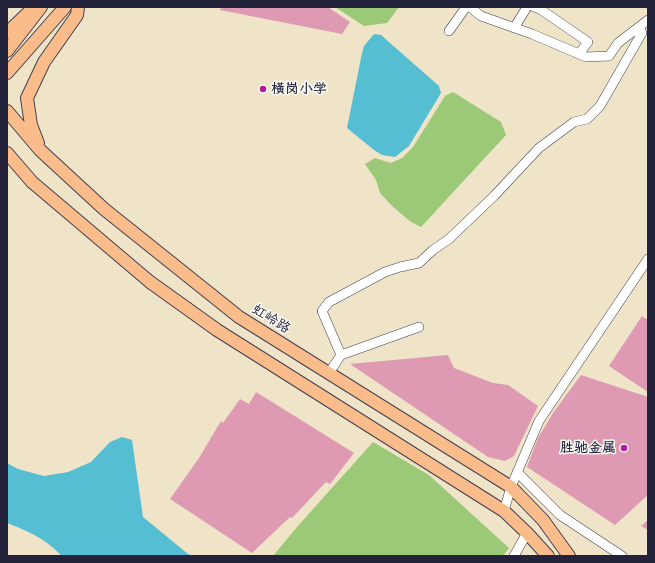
<!DOCTYPE html>
<html>
<head>
<meta charset="utf-8">
<style>
  body { margin:0 }
  #map { position:relative; width:655px; height:563px; overflow:hidden; background:#efe4c8; font-family:"Playpen Sans",sans-serif }
  canvas { display:block }
  .frame { position:absolute; inset:0; border:8px solid #22223b; pointer-events:none }
</style>
</head>
<body>
<div id="map">
<canvas width="655" height="563"></canvas>
<div class="frame"></div>
</div>
<script>
const context = document.querySelector('canvas').getContext('2d');
context.lineJoin = 'round';
function fillPath(path, color) { context.fillStyle = color; context.fill(path, 'evenodd'); }
function trace(path, color, width, dash) { context.strokeStyle = color; context.lineWidth = width; context.lineCap = dash ? 'butt' : 'round'; context.setLineDash(dash || []); context.stroke(path); }
function label(font, color, halo, rows, align = 'center') {
  context.font = font + ' "Playpen Sans","LXGW WenKai TC",sans-serif'; context.lineWidth = 3; context.setLineDash([]); context.textBaseline = 'middle'; context.strokeStyle = halo; context.fillStyle = color; for (const [text, x, y, turn = 0] of rows) {
    context.save(); context.translate(x, y); context.rotate((+turn || 0) * Math.PI / 180); context.textAlign = isNaN(turn) ? turn : align; if (halo) context.strokeText(text, 0, 0); context.fillText(text, 0, 0); context.restore();
  }
}
const green = new Path2D(`
  M335,7H399L387,23L364,26Z
  M453,92L501,122L506,135L421,227L411,222L392,206L380,193L376,180L365,164L375,158L391,163L402,158L413,147L445,96Z
  M373,442L429,475L509,548L503,556H273L297,527Z`);
const water = new Path2D(`
  M375,34L381,35L439,86L441,93L409,146L395,157L382,155L374,150L347,128L362,53L364,46L373,35Z
  M122,437L132,440L143,517L188,554L194,556H62C44,538 30,532 7,523V463L18,469L44,476L68,472L91,462L110,442Z`);
const building = new Path2D(`
  M221,7H328L350,22L342,34L220,10Z
  M642,316L648,320V392L609,366Z
  M448,355L454,368L493,383L508,385L538,406L514,456L505,461L488,457L350,364Z
  M581,375L648,397V495L615,525L527,467L538,438L553,413Z
  M256,392L354,453L330,484L326,482L292,518L290,517L252,553L170,499L199,458L221,421L223,423L240,399L249,404Z
  M648,520V530L641,526Z`);
const minor = new Path2D(`
  M470,7L481,16L532,34L586,57L609,56L618,43L648,20
  M534,7L540,9L588,42L579,54
  M514,28L527,7
  M449,31L466,7
  M341,355L322,311L329,302L385,272L400,267L419,263L433,250L449,239L494,196L539,148L574,122L587,119L600,106L639,38L642,33L639,27
  M329,373L341,355L419,327
  M517,472L560,515L622,556
  M504,511L511,487L539,421L648,259
  M514,556L527,533`);
const major = new Path2D(`
  M7,33L33,8
  M7,51L41,7
  M7,73L65,7
  M7,111L40,150L104,209L239,317L511,487L543,520L569,556
  M38,143L31,125L27,98L44,62L77,15L78,7
  M7,153L32,182L150,282L217,330L504,511L527,533L548,556`);
const markers = [
  [263,89,4,"#b5179e"],
  [624,448,4,"#b5179e"]
];
const poiNames = [
  ["横岗小学",271,89],
  ["胜驰金属",616,448,"right"]
];
const streetNames = [
  ["虹岭路",271,319,32]
];
fillPath(green, '#9bc977');
fillPath(water, '#55bed2');
fillPath(building, '#dd9ab2');
trace(minor, '#413f50', 10);
trace(major, '#413f50', 14);
trace(minor, '#fff', 9);
trace(major, '#fabc8b', 12);
for (const [x, y, r, color] of markers) { const dot = new Path2D(); dot.arc(x, y, r, 0, 2 * Math.PI); context.fillStyle = color; context.fill(dot); trace(dot, '#fdfcf7', 1.5); }
label('bold 14px', '#22223b', '#fdfcf7', poiNames, 'left');
label('14px', '#22223b', '#fdfcf7', streetNames);
</script>
</body>
</html>
